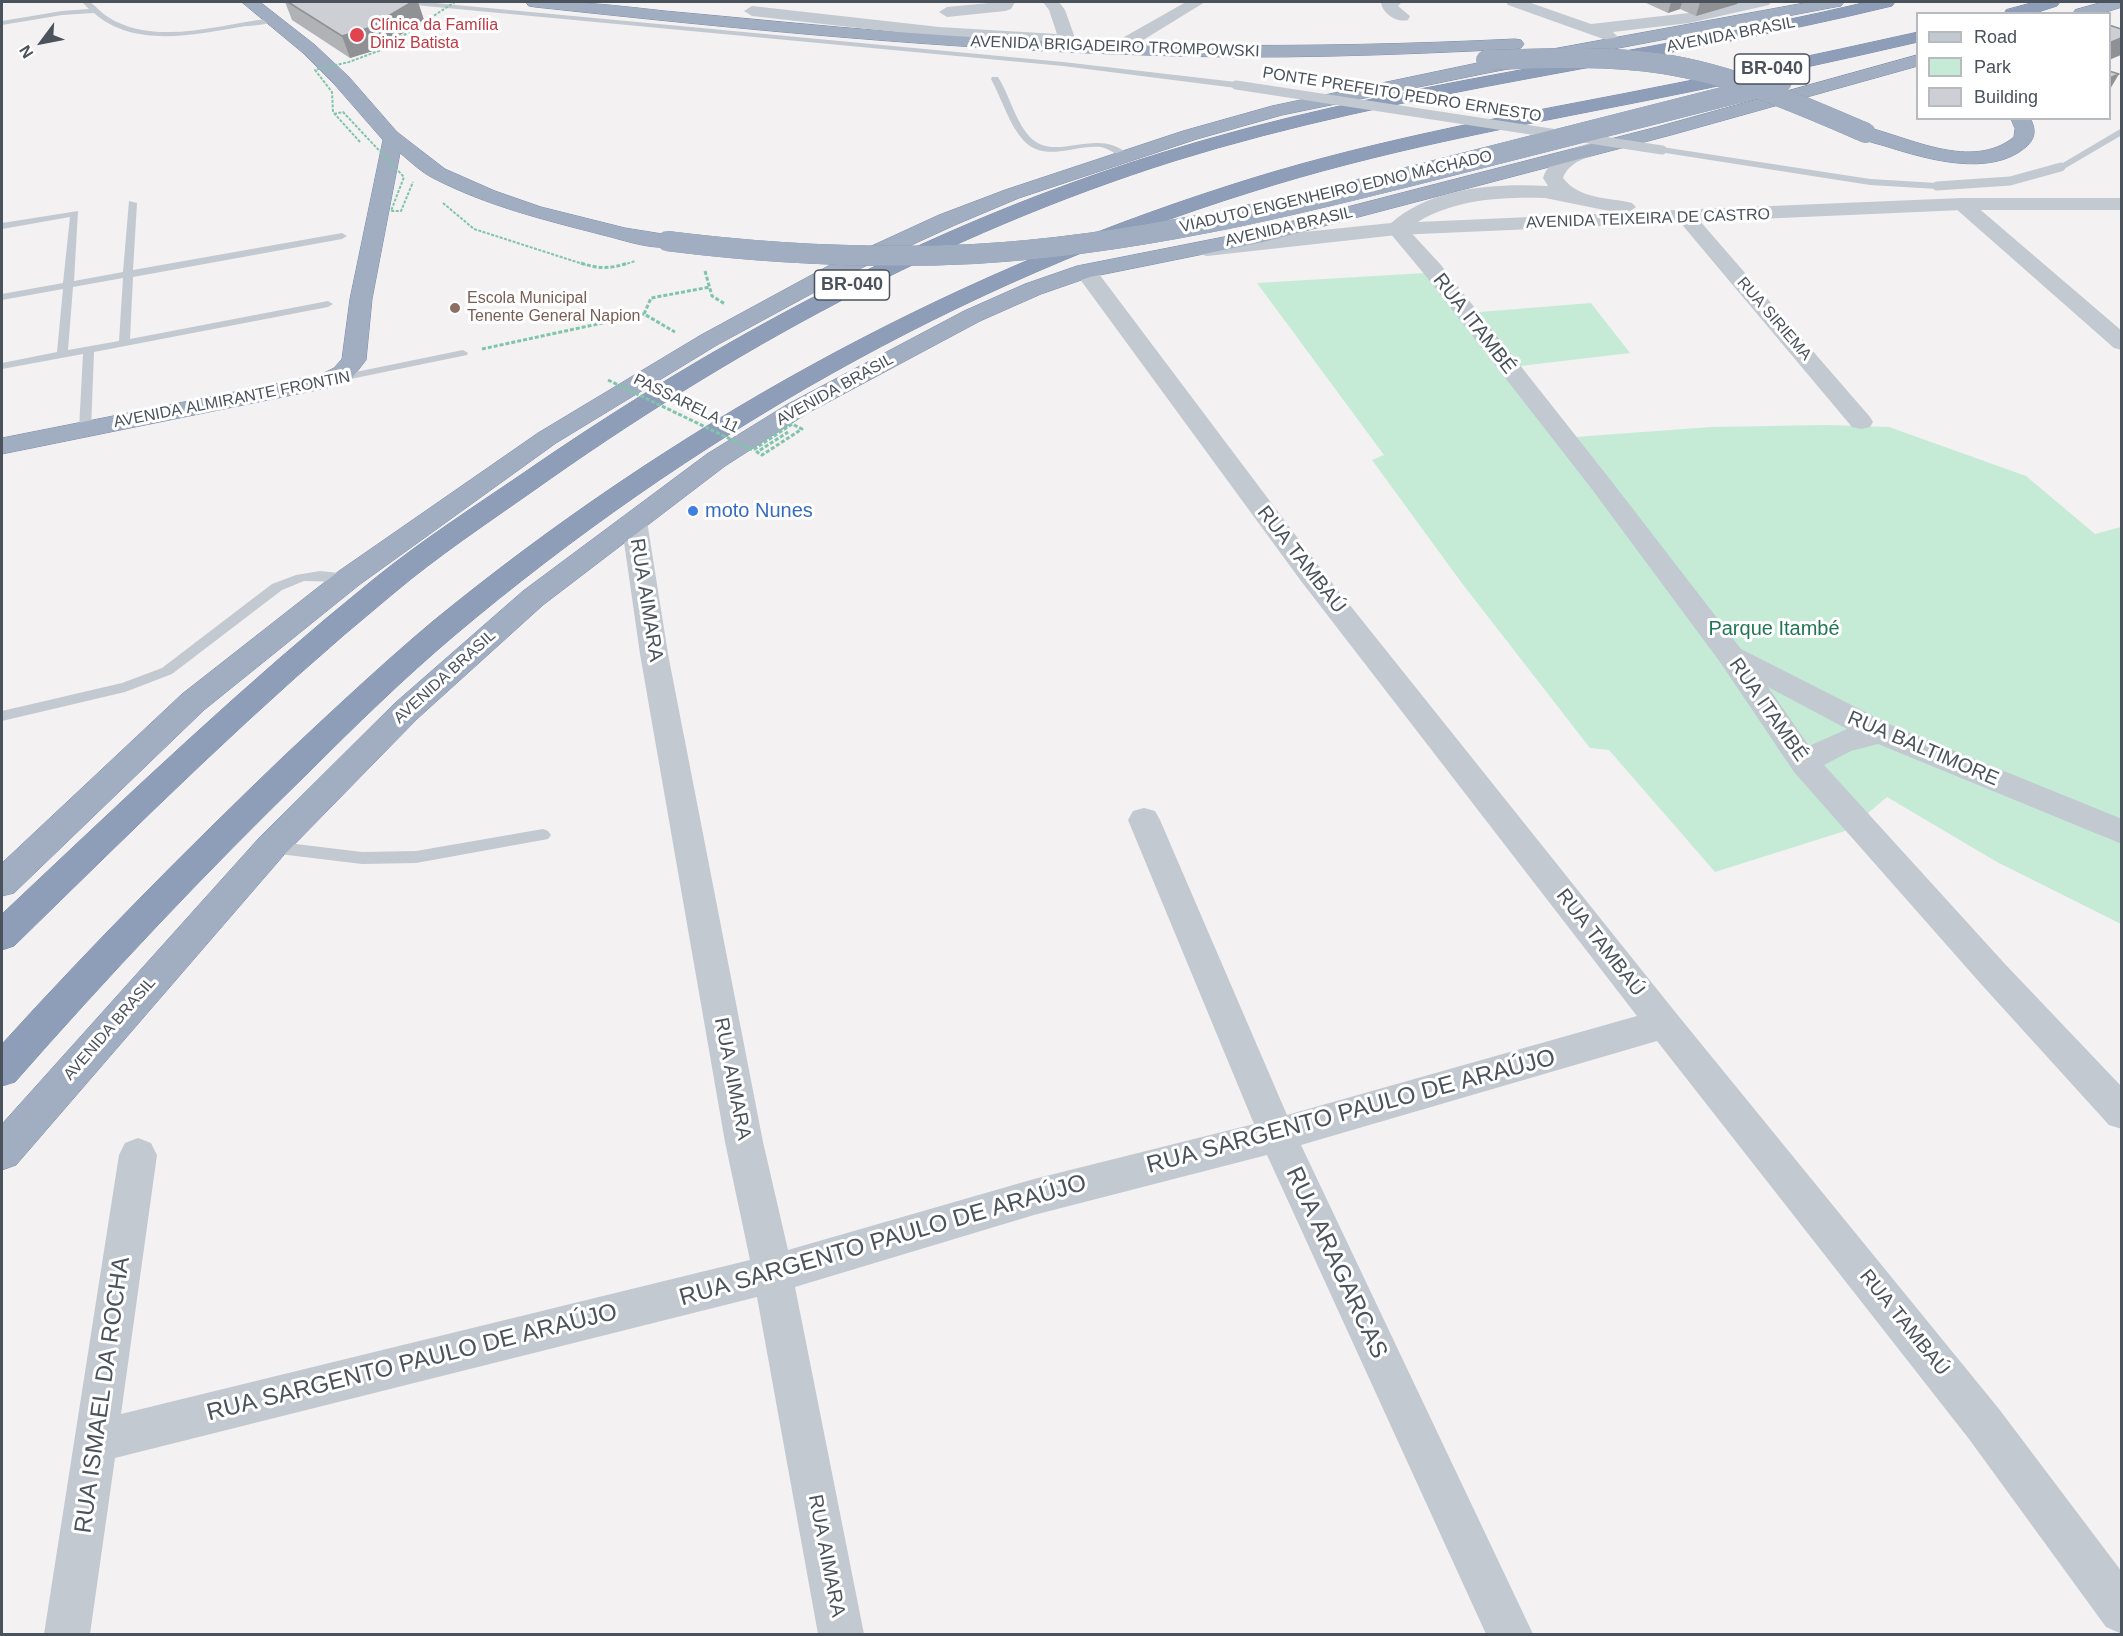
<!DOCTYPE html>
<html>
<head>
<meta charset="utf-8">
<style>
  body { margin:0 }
  #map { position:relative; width:2123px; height:1636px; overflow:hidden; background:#f3f1f1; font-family:Arial,sans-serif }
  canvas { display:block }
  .frame { position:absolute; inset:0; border:3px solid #4a525c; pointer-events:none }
  .legend { position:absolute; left:1916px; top:12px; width:195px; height:108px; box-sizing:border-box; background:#fff; border:2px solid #b7babe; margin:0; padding:8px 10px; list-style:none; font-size:18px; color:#4a525c }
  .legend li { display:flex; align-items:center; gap:12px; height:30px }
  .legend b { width:30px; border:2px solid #b7babe }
  .north { position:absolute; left:12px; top:12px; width:60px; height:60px; -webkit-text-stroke:4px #fff; paint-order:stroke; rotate:238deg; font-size:16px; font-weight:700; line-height:24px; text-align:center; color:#4a525c }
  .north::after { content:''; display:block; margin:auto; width:21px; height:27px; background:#4a525c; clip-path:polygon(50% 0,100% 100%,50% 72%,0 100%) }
</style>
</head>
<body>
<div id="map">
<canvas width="2123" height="1636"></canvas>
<div class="frame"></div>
<ul class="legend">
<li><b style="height:8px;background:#c3c9d0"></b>Road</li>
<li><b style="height:16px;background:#c5ebd7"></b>Park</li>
<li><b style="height:16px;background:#cecfd4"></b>Building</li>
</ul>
<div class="north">N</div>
</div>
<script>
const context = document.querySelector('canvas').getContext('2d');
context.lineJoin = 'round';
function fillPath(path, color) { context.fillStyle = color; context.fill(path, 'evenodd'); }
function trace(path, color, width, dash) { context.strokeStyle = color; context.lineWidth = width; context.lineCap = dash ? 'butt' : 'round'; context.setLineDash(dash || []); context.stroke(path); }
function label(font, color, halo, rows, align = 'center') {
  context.font = font + ' Arial,sans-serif'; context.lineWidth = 6; context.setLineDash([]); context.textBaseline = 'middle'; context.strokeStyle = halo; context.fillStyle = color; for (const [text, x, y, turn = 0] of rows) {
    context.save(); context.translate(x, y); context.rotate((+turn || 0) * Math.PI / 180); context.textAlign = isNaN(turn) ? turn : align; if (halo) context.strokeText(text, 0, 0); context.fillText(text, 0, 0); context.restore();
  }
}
const green = new Path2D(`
  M1425,273L1467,313L1591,303L1630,353L1520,366L1575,437L1711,427L1827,425L1889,427L2026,476L2095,534L2121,527V924L1997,862L1887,797L1848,830L1715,872L1609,750L1590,748L1461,582L1372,460L1384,455L1257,283Z`);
const pathFar1 = new Path2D(`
  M443,203L474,229L586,265
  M623,265L635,261`);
const path = new Path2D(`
  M581,263C598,269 611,269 628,263
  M705,271L712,296L725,304
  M644,314L651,298L710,287
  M482,349L644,314L675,332`);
const service = new Path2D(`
  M82,2H90C96,6 101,13 108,17C154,47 222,24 272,18L276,20C267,26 251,25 240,27C194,35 133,48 94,13L62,15L2,25V21L62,11L89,9Z
  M400,2H424L1063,62L1236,82L1240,85L1236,88L1063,66L404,4Z
  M992,77H998C1010,96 1016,124 1032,139C1058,162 1099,125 1130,156L1122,158C1115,153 1109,149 1101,147C1076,144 1045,163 1024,141C1009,125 1002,99 991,79Z
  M2122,128V135L2064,169L2056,167Z
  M1662,147L1870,179L1937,183L1942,186L1937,189L1870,185L1659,152V148Z
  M129,201L137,203L133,270L342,233L347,236L342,239L133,277L130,339L328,301L333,304L328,307L94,352L91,429L85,432L79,429L83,354L2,369V363L57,352L63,289L2,300V294L63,283L70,217L2,229V223L78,211L74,281L123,272ZM123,278L119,341L68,350L73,287Z
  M463,350L468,353L467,355L336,382L330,379L336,376Z
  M320,571L349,574L355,578L349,582L304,581L282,590L172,674L125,692L2,721V711L122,683L162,668L272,584L296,575Z
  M543,829L548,831L551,835L548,839L416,863L362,864L271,853L266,851L263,847L266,843L271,841L362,852L416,851Z`);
const minor = new Path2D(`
  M999,2H1015L1011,9L1005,11L947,17L939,12L947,7Z
  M1043,2H1059L1065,10L1075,38L1085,48L1082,52H1070L1062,45L939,37L752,16L744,11L752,6L939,27L1057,34L1049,10Z
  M1186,2H1205L1122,53H1110L1107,49L1110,45Z
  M1381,2H1402L1398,6L1410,16L1408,20C1396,23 1382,13 1381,2Z
  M1506,2H1528L1591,24L1689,13L1743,2H1771L1769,5L1689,23L1613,32L1617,36L1615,40L1609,41L1508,5Z
  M1962,198L1969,200L2122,331V350L2114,348L1955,208L1952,204L1955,200Z
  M1686,211L1693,213L1870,417L1873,422L1870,427L1861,429L1852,427L1679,221L1676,217L1679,213Z
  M1397,223L1404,225L1441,265L1609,478L1741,649L1891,725L2122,819V844L1878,744L1851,751L1824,765L2005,964L2122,1087V1129L2109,1125L1981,984L1794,772L1720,662L1591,488L1425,275L1390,233L1387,229L1390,225ZM1768,687L1847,729L1809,746Z
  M1085,265L1093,266L1321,569L1676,1013L1999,1409L2122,1572V1634L2106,1627L1969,1439L1657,1041L1301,1145L1533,1634H1486L1267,1155L1034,1215L795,1287L864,1634H818L757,1297L115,1458L90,1634H44L119,1155L125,1143L138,1138L151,1143L157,1155L121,1414L750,1260L725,1142L640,654L621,521L625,515L634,513L643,515L647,521L668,654L763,1142L788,1250L1034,1179L1254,1124L1128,820L1133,811L1144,808L1155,811L1160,820L1287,1115L1637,1016L1301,581L1074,271L1077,266Z`);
const tertiary = new Path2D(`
  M1603,140L1610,142L1613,146L1610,150C1593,156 1570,159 1563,178C1580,200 1608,197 1632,203L1636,207L1629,212L1962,198H2122V210H1962L1397,235L1207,256L1199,254L1196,249L1199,244L1207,242L1391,223C1432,187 1495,183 1548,186L1543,178C1552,152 1579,146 1603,140ZM1545,198L1619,213L1418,222C1455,199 1502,197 1545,198Z`);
const trunk = new Path2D(`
  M242,2H260L315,45L349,77L397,132L445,169L495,191L541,207L625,228L675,236L678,241L675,246C653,251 624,240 603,235C545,220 487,206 433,178C421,172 411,162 400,153L372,299L366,360L352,378L327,388L2,454V438L320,375L334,368L342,359L350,299L383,140L335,85L303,53Z
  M526,2C572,0 620,6 665,11C743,18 820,26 898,32C1104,48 1309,49 1515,39L1521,40L1524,44L1521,48L1515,49C1392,55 1268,60 1145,55C941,49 738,29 535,7L529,6Z
  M1810,2H1844L1841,6L1835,7L1487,73L1282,115L1197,139L1019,198L955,225L846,275L717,345L556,443L359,585L204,710L14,893L2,896V863L182,694L339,571L538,433L701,335L830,265L939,215L1005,190L1183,131L1272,106L1487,61Z
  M2103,2H2122V7L2100,14H2073L2075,10Z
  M1918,55V66L1671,135L1263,242L1090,277L1041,294L980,321L806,414L725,466L543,605L417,719L283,856L16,1165L2,1170V1124L259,838L395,703L523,591L707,454L788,404L964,311L1025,284L1077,266L1254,231L1657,127Z
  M2011,118H2030C2036,129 2036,138 2026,147C1990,178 1926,159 1885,146C1875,143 1862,141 1856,133L1859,129L1866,127C1911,138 1972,171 2014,137L2015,129Z`);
const motorway = new Path2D(`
  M1867,2H1895L1892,6C1654,64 1409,88 1174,161C943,234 730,351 533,491C486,524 438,556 394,593C260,703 138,825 14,946L2,950V914C123,800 244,684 374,579C421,541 472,508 522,474C719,338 929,225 1158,154C1390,81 1632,58 1867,2Z
  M2035,2H2060L2057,6L2032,14H2004L2006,10Z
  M1918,32V42C1827,63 1735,83 1644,101C1512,127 1380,151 1251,192C959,283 689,438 455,635C403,679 355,726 308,773C206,872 109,975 15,1082L2,1086V1044C92,945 186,850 283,757C332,711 381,665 432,622C669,428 939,278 1231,185C1358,144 1491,119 1622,94C1721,75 1819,54 1918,32Z`);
const pathBridgeFar1 = new Path2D(`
  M334,114L343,112L404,177L391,211H401L413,182
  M360,142L333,112L332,92L315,70L349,62L381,50L455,2`);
const pathBridge = new Path2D(`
  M608,380L753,450L792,424L802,429L762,455L757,452L788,432`);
const serviceBridge = new Path2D(`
  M1236,85L1662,150
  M1937,186L2010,181L2061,167`);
const trunkBridge = new Path2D(`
  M1486,60C1545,58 1605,55 1664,64C1734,75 1801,105 1866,133
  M667,241C770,254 871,259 974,254C1133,245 1286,208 1439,169C1553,140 1668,111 1782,82`);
const wall = new Path2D(`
  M285,2H418L424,20L376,50L350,58L292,20Z
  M1644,2H1755L1738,3L1737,4L1696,16L1680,9L1668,13Z`);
const shadedWall = new Path2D(`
  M412,2H418L424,20L376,50L350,58L342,36Z
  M1671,2H1682L1680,9L1668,13Z
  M1700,2H1755L1738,3L1737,4L1696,16Z
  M2121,38V55L2109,60V43Z
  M2119,74L2109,91V78Z`);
const building = new Path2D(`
  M288,2H412L368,28L342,36Z
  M2109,25L2121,29V38L2109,43Z
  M2109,71L2119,74L2109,78Z`);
const markers = [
  [357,35,8,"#e0444e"],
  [455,308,6,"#8d6e63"],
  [693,511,6,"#3f7fe0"]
];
const farHealthnames = [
  ["Clínica da Família",370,26],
  ["Diniz Batista",370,44]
];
const farStreetnames = [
  ["AVENIDA BRASIL",1731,35,-11],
  ["AVENIDA BRIGADEIRO TROMPOWSKI",1115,47,2],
  ["PONTE PREFEITO PEDRO ERNESTO",1402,95,9],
  ["VIADUTO ENGENHEIRO EDNO MACHADO",1336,192,-13],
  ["AVENIDA TEIXEIRA DE CASTRO",1648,219,-2],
  ["AVENIDA BRASIL",1289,227,-13],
  ["RUA SIRIEMA",1774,319,49],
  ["AVENIDA BRASIL",835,390,-29],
  ["AVENIDA ALMIRANTE FRONTIN",232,400,-11],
  ["PASSARELA 11",686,404,26],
  ["AVENIDA BRASIL",445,677,-42],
  ["AVENIDA BRASIL",110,1029,-49]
];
const farEducationnames = [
  ["Escola Municipal",467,299],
  ["Tenente General Napion",467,317]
];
const shields = [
  [1772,69,75],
  [852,285,75]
];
const shieldNames = [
  ["BR-040",1772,69],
  ["BR-040",852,285]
];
const streetNames = [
  ["RUA ITAMBÉ",1474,324,52],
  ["RUA TAMBAÚ",1301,560,52],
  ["RUA AIMARA",646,600,81],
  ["RUA ITAMBÉ",1768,710,55],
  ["RUA BALTIMORE",1923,749,23],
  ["RUA TAMBAÚ",1600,943,52],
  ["RUA AIMARA",732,1079,79],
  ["RUA TAMBAÚ",1904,1323,51],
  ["RUA AIMARA",826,1556,79]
];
const shopNames = [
  ["moto Nunes",705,511]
];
const parkNames = [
  ["Parque Itambé",1774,629]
];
const nearStreetnames = [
  ["RUA SARGENTO PAULO DE ARAÚJO",1351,1112,-15],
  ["RUA SARGENTO PAULO DE ARAÚJO",883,1241,-16],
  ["RUA ARAGARCAS",1336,1263,65],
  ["RUA SARGENTO PAULO DE ARAÚJO",412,1363,-14],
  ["RUA ISMAEL DA ROCHA",103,1395,-82]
];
fillPath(green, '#c5ebd7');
trace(trunk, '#7989a5', 1);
trace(motorway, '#7989a5', 1);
trace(pathFar1, '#80c5ab', 2, [3, 1.5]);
trace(path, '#80c5ab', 3, [4, 2]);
fillPath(service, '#c3c9d0');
fillPath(minor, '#c3c9d0');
fillPath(tertiary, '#c3c9d0');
fillPath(trunk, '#a1aec2');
fillPath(motorway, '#8e9eb9');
trace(trunkBridge, '#7989a5', 20, []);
trace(pathBridgeFar1, '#80c5ab', 2, [3, 1.5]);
trace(pathBridge, '#80c5ab', 3, [4, 2]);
trace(serviceBridge, '#c3c9d0', 9);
trace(trunkBridge, '#a1aec2', 20);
fillPath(wall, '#b1b2b6');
fillPath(shadedWall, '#909194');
fillPath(building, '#cecfd4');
trace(building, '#909194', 1.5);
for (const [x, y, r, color] of markers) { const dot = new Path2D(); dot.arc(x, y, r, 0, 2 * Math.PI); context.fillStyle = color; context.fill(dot); trace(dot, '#fff', 2); }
label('16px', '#be3a42', '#fff', farHealthnames, 'left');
label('16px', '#4a525c', '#fff', farStreetnames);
label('16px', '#785e54', '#fff', farEducationnames, 'left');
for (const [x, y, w] of shields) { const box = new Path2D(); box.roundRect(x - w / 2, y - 15, w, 30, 4.5); context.fillStyle = '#fff'; context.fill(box); trace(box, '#4a525c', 1.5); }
label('bold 18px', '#4a525c', null, shieldNames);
label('20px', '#4a525c', '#fff', streetNames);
label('20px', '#366cbe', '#fff', shopNames, 'left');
label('20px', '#227655', '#fff', parkNames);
label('24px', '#4a525c', '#fff', nearStreetnames);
</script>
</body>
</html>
